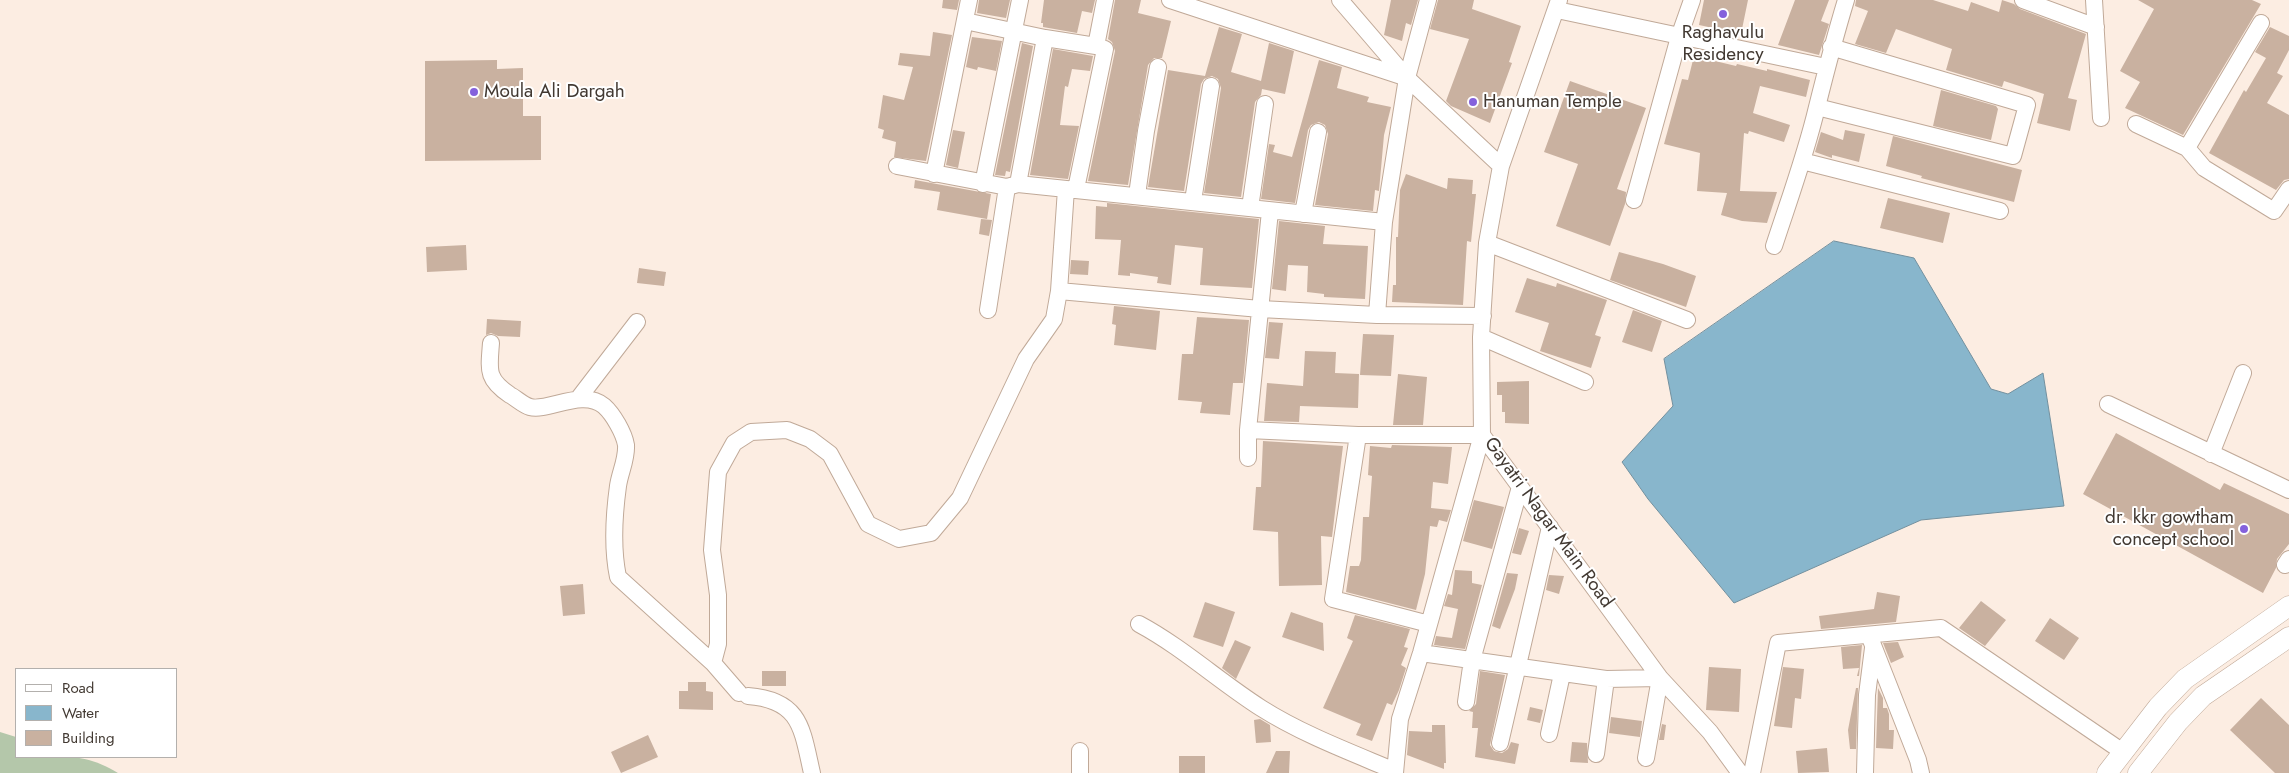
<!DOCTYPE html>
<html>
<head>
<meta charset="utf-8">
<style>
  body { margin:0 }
  #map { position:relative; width:2289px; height:773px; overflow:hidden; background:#fcede2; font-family:Jost,sans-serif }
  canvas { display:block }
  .legend { position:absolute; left:15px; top:668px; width:162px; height:90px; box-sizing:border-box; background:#fff; border:1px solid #b3b0ad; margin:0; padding:6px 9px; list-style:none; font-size:15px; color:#423932 }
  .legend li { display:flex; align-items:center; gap:10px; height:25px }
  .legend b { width:25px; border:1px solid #b3b0ad }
</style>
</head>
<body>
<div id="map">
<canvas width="2289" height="773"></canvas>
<ul class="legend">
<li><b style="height:6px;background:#fff"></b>Road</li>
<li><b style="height:14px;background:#88b6cc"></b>Water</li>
<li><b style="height:14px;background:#c9b1a0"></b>Building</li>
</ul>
</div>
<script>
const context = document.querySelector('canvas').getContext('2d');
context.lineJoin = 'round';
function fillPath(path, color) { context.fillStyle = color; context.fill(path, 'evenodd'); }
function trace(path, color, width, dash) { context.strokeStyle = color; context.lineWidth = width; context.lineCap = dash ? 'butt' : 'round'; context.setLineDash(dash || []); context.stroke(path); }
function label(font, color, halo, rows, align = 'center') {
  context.font = font + ' Jost,sans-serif'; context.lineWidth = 4; context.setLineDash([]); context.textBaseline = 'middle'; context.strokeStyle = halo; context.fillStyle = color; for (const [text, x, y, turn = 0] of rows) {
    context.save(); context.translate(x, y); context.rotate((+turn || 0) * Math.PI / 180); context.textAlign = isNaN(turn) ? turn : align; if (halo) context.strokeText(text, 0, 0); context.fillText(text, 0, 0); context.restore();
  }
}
const green = new Path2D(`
  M0,732L16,737V757C56,757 83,751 118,773H0Z`);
const water = new Path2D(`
  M1834,241L1914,258L1991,389L2008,394L2043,373L2064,506L1921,520L1734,603L1648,499L1622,462L1673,406L1664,359Z`);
const building = new Path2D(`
  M943,0H959L957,10L942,8Z
  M979,0H1010L1006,18L977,13Z
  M1044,0H1095L1092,13L1082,11L1077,33L1043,27V23H1041Z
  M1115,0H1141L1138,13L1171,21L1162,58H1154L1148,65L1128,185L1088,181L1115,51L1112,42L1108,39Z
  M1391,0H1418L1411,25L1406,23L1402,41L1384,35Z
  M1438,0H1474L1472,9L1521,26L1509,62L1512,63L1490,123L1451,106L1446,101L1469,39L1430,29Z
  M1704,0H1748L1741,34L1699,25Z
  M1795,0H1829L1821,21L1829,24L1819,55L1778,45Z
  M1856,0H1933L1968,11L1971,2L1999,12L2002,0L2014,4L2020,9L2086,34L2068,98L2077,100L2070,131L2037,123L2044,94L2004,81L2002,87L1946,70L1952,49L1896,29L1886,53L1855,44L1868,11L1855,6Z
  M2138,0H2252L2261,4L2183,135L2125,108L2140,82L2120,71L2154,9Z
  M1219,27L1242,34L1231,72L1261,81L1269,43L1294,51L1285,94L1262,89L1261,95L1255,102L1241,197L1204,193L1221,88L1218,79L1212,76L1204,79L1201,84L1184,191L1148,187L1168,70L1205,76Z
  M2270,27L2289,36V50L2277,73L2283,76L2267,103L2289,115V179L2284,180L2276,190L2209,153L2244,90L2246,92L2266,58L2255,52Z
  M933,32L952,35L926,161L894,157L896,142L882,138L884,130L878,128L883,95L904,100L913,67L898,65L900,53L930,56Z
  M972,37L1002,41L996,71L978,67L977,70L966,67Z
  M1022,43L1033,46L1010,172L1006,171L1005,176L995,175Z
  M1053,49L1093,56L1090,71L1072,69L1068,87L1065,86L1060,125L1079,126L1068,179L1030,175Z
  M1694,56L1736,66L1737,64L1767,71V69L1810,80L1806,97L1760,86L1753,113L1790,125L1784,142L1749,131L1748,134L1744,133L1740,191L1777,192L1767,223L1742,221L1721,215L1727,193L1697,191L1700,153L1664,144L1682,79L1688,80Z
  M497,60V69L523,68V116H541V160L425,161V61Z
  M1319,60L1342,67L1337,88L1369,97L1367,102L1391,107L1384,135L1379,191L1375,190L1373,211L1315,205L1328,134L1325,125L1319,122L1311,125L1308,130L1295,203L1261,199L1269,144L1275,145L1273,152L1292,157Z
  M1570,81L1646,108L1617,189L1626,192L1625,204L1610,246L1556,226L1578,164L1544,152Z
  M1941,90L1996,106L1998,109L1991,140L1933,126Z
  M953,130L965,132L958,168L946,165Z
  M1845,130L1865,134L1859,162L1832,155V158L1815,152L1821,132L1843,140Z
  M1893,136L2022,170L2014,202L1921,178L1922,176L1886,166Z
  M1406,174L1447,189L1448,178L1473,180L1472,194H1476L1471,242L1467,241L1463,305L1392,302L1393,285H1396V237H1398L1400,190Z
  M915,180L991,194L987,219L937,210L940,192L914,188Z
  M1888,198L1950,213L1943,243L1880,228Z
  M1107,203L1259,219L1252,288L1200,285L1203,248L1175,245L1171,285L1157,283L1158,277L1130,273V276L1118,275L1121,240L1095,239L1096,206L1107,207Z
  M981,219L992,220L989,236L979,234Z
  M1279,221L1325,226L1323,244L1368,246L1365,299L1324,297V294L1307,292L1308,266L1288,265L1286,291L1272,289Z
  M466,245L467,270L427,272L426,247Z
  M1619,252L1663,264L1696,276L1686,307L1610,280Z
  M1071,260L1089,261L1088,275L1070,274Z
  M639,268L666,272L664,286L637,283Z
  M1527,278L1556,287L1557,283L1607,300L1595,335L1601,337L1591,368L1540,351L1549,323L1515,312Z
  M1114,306L1160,311L1156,350L1114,345L1116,325L1112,324Z
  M1633,310L1662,321L1652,352L1622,342Z
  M1197,317L1249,320L1243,383H1233L1230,415L1200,413L1202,402L1178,400L1182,354H1193Z
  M487,319L521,321L520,337L498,336L491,333L486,335Z
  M1269,322L1283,323L1279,359L1265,358Z
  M1363,334L1394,335L1391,376L1360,375Z
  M1305,351L1336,352L1335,373L1359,374L1358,408L1300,406L1299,422L1264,421L1267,383L1303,386Z
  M1398,374L1427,377L1423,425H1393Z
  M1529,381V424L1505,423V412H1502V395H1497V382Z
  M2116,433L2220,490L2224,483L2289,514V544L2277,559L2276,568L2263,593L2083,494Z
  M1263,441L1343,446L1332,537L1321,536L1322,585L1279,586L1278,532L1253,530L1256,487H1261Z
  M1392,445L1452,447L1448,484L1433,482L1431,508L1451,510L1447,522L1439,520L1437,527L1430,526L1425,574L1416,610L1346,592L1350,566H1359L1361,560L1363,517H1369L1372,476L1368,475L1370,446L1391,448Z
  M1474,500L1504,507L1492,549L1463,541Z
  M1519,528L1529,531L1521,555L1512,553Z
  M1455,570L1472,571V583L1482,585L1465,649L1434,645L1436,636L1452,638L1458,609L1444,606L1448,594L1452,595Z
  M1507,573L1518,574L1515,589L1500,629L1492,626Z
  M1549,575L1564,576L1559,594L1546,590Z
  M583,584L585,614L563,616L560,586Z
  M1877,592L1900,596L1896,622L1821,629L1819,616L1874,609Z
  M1981,601L2006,620L1985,646L1959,628Z
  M1205,602L1235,612L1223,647L1193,637Z
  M1291,612L1323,623L1324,651L1282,637Z
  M1355,615L1410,629L1404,647L1408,648L1401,665L1406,668L1399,690L1392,705L1387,703L1372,741L1356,735L1361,724L1323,708L1353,641L1347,638Z
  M2050,618L2079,638L2064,660L2035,641Z
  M1235,640L1251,647L1236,679L1222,668Z
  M1898,642L1904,657L1891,663L1883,643Z
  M1862,645L1859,676H1857L1859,668L1843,669L1841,647Z
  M1709,667L1741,669L1739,712L1706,710Z
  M1783,667L1804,669L1801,699L1795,698L1792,728L1774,726Z
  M762,671H786V686H762Z
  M1480,671L1505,675L1490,745L1494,751L1502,753L1508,749L1511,742L1519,744L1515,764L1475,757L1478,728H1472L1473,712L1469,711L1476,704Z
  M688,682H706V691L713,692V710L679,709V691H688Z
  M1856,688H1858L1856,749H1850L1848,730Z
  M1878,688L1883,698V708H1887L1889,714V730H1894L1893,749L1876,748Z
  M2261,698L2289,725V773H2275L2230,730Z
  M1530,707L1543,710L1540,723L1527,720Z
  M1611,717L1642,721L1640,737L1609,733Z
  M1260,719L1270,725L1271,742L1256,743L1254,720Z
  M1662,724L1666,725L1664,740H1659Z
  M1432,725H1445L1446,763H1444V769L1407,755L1409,731L1432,732Z
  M648,735L658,757L621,773L611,752Z
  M1572,742L1587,743L1588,763L1570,762Z
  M1827,748L1829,772L1798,773L1796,751Z
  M1276,751H1290L1289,773H1266Z
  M1179,756H1205V773H1179Z`);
const minor = new Path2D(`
  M1170,0L1407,78
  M1340,0L1407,78L1501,166
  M1559,0L1501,166L1487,243L1481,337L1482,435L1660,678L1710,732L1740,773
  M2023,0L2096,27
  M2094,0L2101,118
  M1557,10L1826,67
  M965,21L1045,38L1096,46
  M1817,107L2013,156L2027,105L1831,47
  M2136,124L2187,148L2204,168L2274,211L2289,189
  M2187,148L2261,23
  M1802,161L2000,211
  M897,166L1007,187L1018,184L1384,222
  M934,174L969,0
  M983,184L1020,0
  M1018,184L1045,38
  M1066,189L1059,291L1260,309L1377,315L1483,316
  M1076,189L1105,49L1096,46L1105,0
  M1137,195L1146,131L1158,67
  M1634,200L1679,37L1692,0
  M1193,201L1211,86
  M1250,208L1265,104
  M1303,214L1318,132
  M1487,243L1687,320
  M1774,246C1789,200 1806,154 1817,107C1826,71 1835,36 1846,0
  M988,310L1007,187
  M1377,315L1384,222L1407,78L1428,0
  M1481,337L1585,382
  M491,343C489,370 486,379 510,395C516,398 523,405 530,407C548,412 583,388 604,406C613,414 624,433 626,445C627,459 620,472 618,486C614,515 612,548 618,577L713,663L739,693
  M578,399L637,322
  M2108,404L2289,490
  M1248,430L1358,435H1482
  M1358,435L1333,599L1429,624
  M2211,454L2243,373
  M1248,458V430L1270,211
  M2285,565L2289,559
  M1139,624C1182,647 1220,682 1261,708C1302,734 1350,752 1395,771
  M1869,635L1918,760L1921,773
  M1421,653L1606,679L1660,678L1646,758
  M713,663L718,644V595L712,550L718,472L734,443L751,432L787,430L810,439L830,454L868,524L899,539L931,533L960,498L1026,359L1054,319L1059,291
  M748,696C801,700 802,729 812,773
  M1466,702L1472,660L1520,487
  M1549,734L1562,674
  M1500,743L1550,527
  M1596,754L1606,679
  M1080,773V751
  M1395,773L1400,719L1421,653L1482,435
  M1752,773L1778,643L1941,628L2123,752
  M1865,773L1867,695L1873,648`);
const major = new Path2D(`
  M2107,773L2158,707L2185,679L2289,606
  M2138,773L2178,722L2203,696L2289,637`);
const markers = [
  [1723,14,5,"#8461dc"],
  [474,92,5,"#8461dc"],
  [1473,102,5,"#8461dc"],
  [2244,529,5,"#8461dc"]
];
const poiNames = [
  ["Raghavulu",1723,33,"center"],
  ["Residency",1723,55,"center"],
  ["Moula Ali Dargah",484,92],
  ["Hanuman Temple",1483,102],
  ["dr. kkr gowtham",2234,518,"right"],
  ["concept school",2234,540,"right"]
];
const streetNames = [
  ["Gayatri Nagar Main Road",1548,523,54]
];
fillPath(green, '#b4c7aa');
fillPath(water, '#88b6cc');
trace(water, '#73909e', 1);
fillPath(building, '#c9b1a0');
trace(minor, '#c0a998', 18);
trace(major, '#c0a998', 21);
trace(minor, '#fff', 16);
trace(major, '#fff', 20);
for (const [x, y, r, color] of markers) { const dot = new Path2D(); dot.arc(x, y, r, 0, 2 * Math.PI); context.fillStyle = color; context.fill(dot); trace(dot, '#fff', 2); }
label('19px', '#423932', '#fff', poiNames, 'left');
label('19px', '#423932', '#fff', streetNames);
</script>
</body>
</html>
